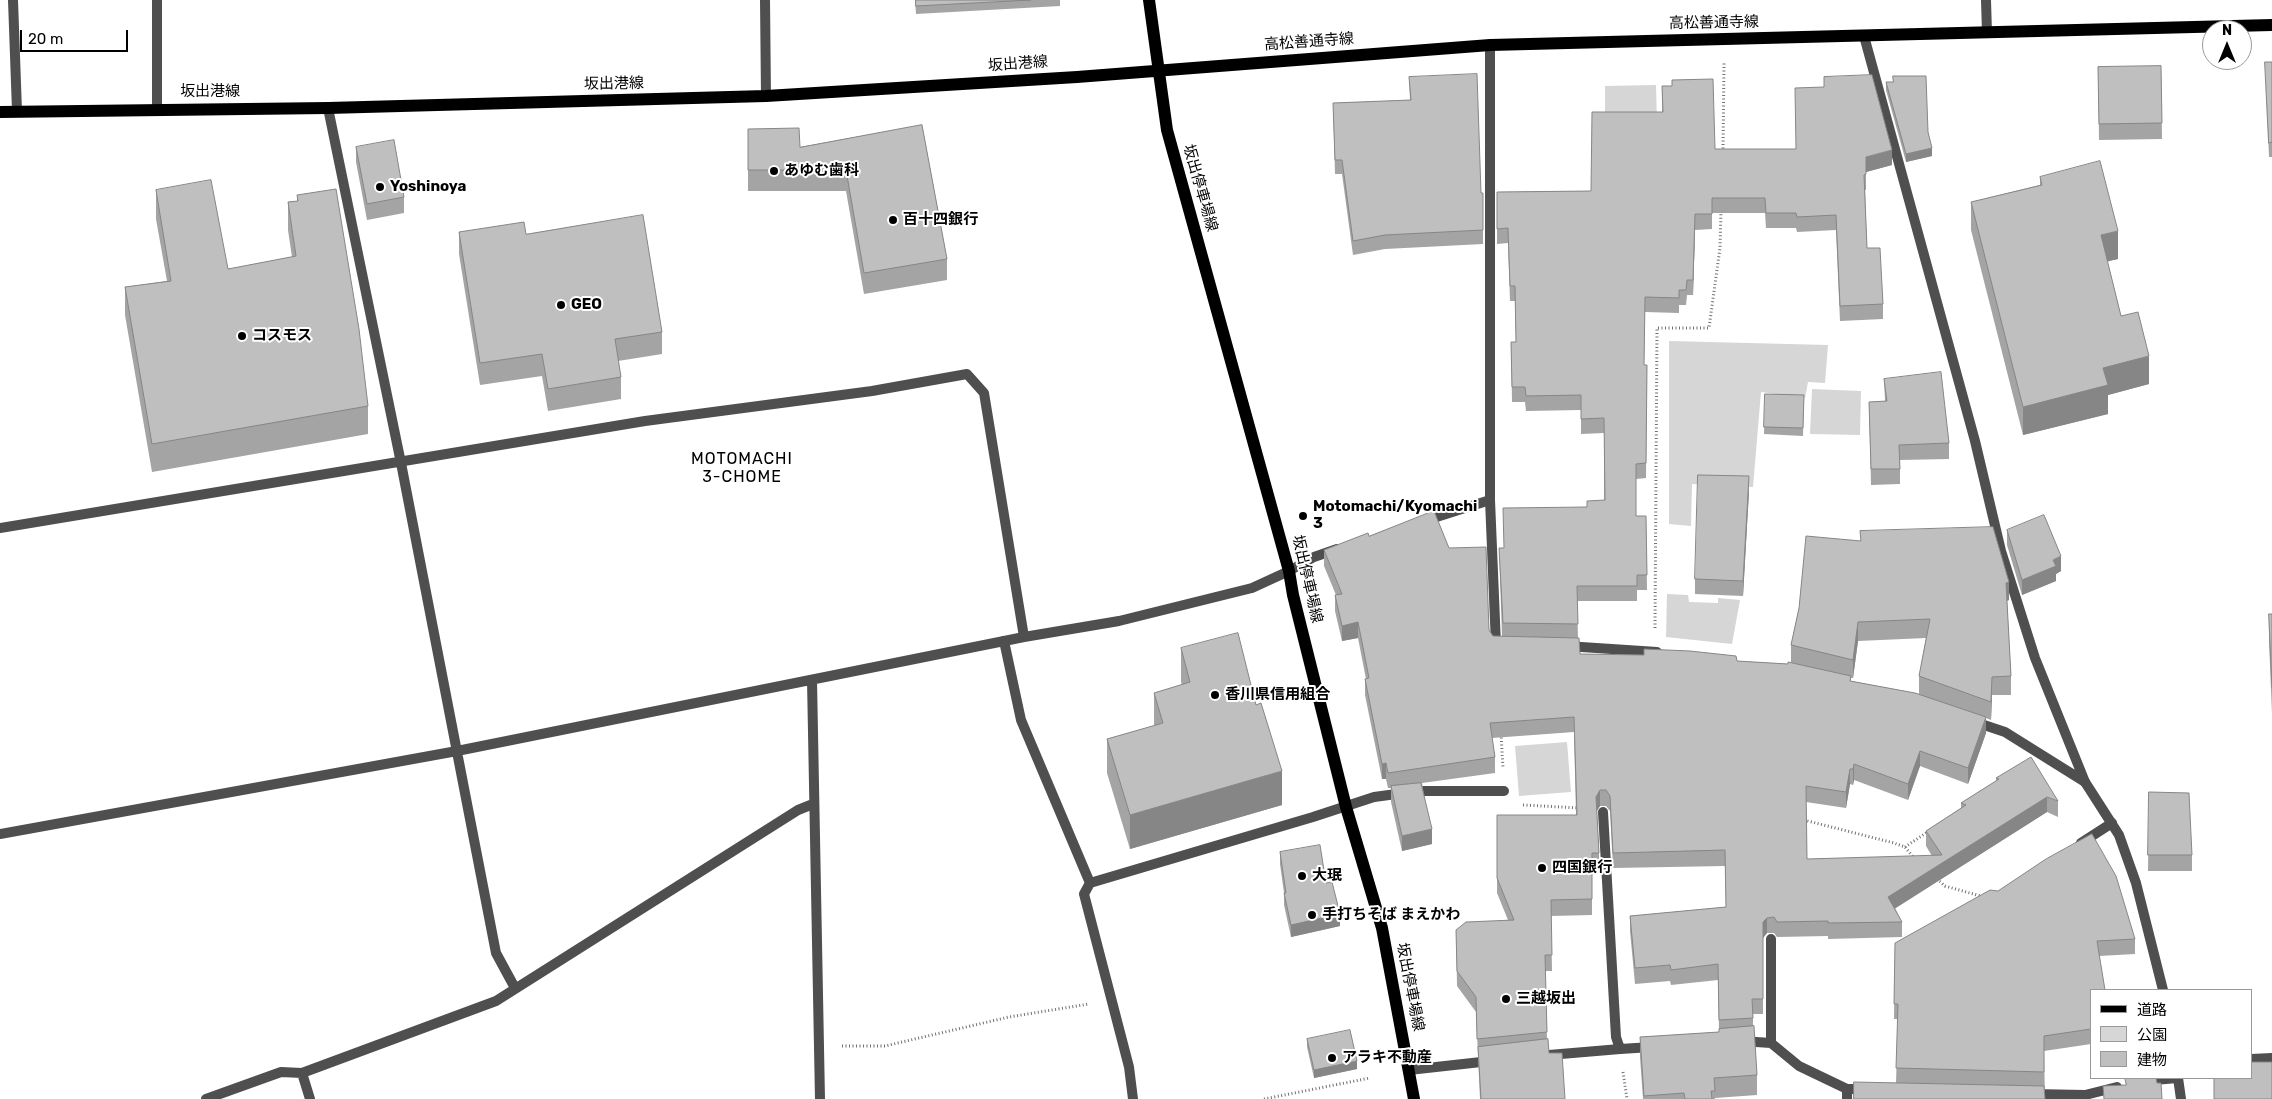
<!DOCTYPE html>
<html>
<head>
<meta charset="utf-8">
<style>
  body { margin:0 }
  #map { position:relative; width:2272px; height:1099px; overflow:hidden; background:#fff; font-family:Rubik,"Noto Sans JP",sans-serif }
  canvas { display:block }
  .legend { position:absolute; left:2090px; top:989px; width:162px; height:90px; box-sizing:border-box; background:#fff; border:1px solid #999; margin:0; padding:6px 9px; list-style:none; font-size:15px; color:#000 }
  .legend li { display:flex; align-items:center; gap:10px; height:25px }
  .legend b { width:25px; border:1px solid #999 }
  .north { position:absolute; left:2202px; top:20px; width:50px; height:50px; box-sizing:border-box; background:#fff; border:1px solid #999; border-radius:50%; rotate:0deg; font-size:14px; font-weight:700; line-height:20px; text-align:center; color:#000 }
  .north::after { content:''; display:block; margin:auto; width:18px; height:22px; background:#000; clip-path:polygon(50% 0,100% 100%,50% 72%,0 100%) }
  .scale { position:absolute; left:20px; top:30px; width:108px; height:22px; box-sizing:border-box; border:2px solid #000; border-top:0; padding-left:6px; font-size:15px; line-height:18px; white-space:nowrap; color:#000; -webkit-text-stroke:4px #fff; paint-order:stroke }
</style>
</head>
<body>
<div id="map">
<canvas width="2272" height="1099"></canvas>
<ul class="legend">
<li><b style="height:6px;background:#000"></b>道路</li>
<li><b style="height:14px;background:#d6d6d6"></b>公園</li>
<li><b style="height:14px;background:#bfbfbf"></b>建物</li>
</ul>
<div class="north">N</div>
<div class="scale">20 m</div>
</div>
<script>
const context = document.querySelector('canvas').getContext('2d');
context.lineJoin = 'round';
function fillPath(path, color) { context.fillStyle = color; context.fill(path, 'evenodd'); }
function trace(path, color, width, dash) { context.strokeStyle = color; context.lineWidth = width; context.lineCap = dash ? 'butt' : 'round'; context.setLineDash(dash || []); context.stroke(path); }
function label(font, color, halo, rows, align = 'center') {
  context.font = font + ' Rubik,"Noto Sans JP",sans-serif'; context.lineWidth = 4; context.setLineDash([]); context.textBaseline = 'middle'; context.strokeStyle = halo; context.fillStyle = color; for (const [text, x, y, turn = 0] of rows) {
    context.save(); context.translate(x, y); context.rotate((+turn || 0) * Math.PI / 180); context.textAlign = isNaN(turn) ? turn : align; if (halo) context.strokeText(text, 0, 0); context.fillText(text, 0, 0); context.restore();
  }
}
const green = new Path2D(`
  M1656,85L1657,123L1605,124V86Z
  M1669,341L1828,345L1825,383L1808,382L1805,398L1761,392L1753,487L1692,484L1691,526L1669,524Z
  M1812,389L1861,391L1860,435L1810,434Z
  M1667,594L1688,595L1689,602L1718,603V598L1740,600L1732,644L1666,637Z
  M1567,742L1571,792L1519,796L1515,746Z`);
const path = new Path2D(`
  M1723,152L1724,63
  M1655,628L1657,328H1709L1720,248L1721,210
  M1501,734L1503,768
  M1523,805L1580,808
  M1804,820L1894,843L1905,847L1914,858
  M1905,847L1929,831
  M1937,879L1945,886L1984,897
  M842,1046H885L1009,1017L1089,1004
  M1623,1072L1627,1099
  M1264,1099L1370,1078`);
const lane = new Path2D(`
  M765,0L766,96
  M1864,36L1975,441L2001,551L2035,658L2085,782
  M1490,45V500
  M1424,521L1490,500L1496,645H1499
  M1289,571L1314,557L1337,549
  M1004,641L1021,720L1090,883L1084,894L1129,1067L1133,1099
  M1566,646L1657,652
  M1975,722L2005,732L2085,782
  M1603,812L1616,1037L1620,1049L1652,1047
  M2081,843L2112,823
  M1090,883L1313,817L1374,797L1419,791H1504
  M1771,939V1043
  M1741,1041L1771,1043L1799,1066L1847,1089H1865
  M2143,1081L2177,1078
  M1847,1089V1099
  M2032,1094L2085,1095L2117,1087`);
const street = new Path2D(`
  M13,0L17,111
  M157,0V108
  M1986,0L1987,33
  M328,108L401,463L496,953L515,988
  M0,528L645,421L872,391L967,374L984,393L1024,637
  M812,680L820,1099
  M2085,782L2119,835L2136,883L2163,990
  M0,834L457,751L1024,637L1119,621L1252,588L1289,571
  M1549,1055L1620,1049
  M2251,1059L2272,1058
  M1409,1070L1490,1061
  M302,1073L310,1099
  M2178,1078L2181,1099
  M206,1099L281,1072L302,1073L496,1001L798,810L813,804`);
const primary = new Path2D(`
  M1149,0L1167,130L1289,571L1293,595L1346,807L1382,928L1414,1099
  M0,112L328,108L766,96L1077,77L1490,45L2272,25`);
const wall = new Path2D(`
  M915,0H1060V6L916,14Z
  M2265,62H2272V157H2269Z
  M2161,66L2162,139L2099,140L2098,67Z
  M1409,77L1481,193H1483V244L1385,249L1353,255L1342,174H1335L1333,103L1410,100Z
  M1886,82L1928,132L1932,156L1906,162L1886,90Z
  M1662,86L1715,149L1892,165L1866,172V190H1865L1867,248L1883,304V319L1840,321L1836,230L1797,232L1796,228H1766L1765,213H1712V229L1695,230L1693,295H1687L1686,305H1679V313L1645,312L1644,365H1647L1646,478L1636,479V516H1646L1647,590H1637V601H1577L1578,638L1580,654L1737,661L1788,664L1791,662V645L1799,608L2009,600L2007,601L2011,676V695H1992L1991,720L1986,718V733L1968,784L1920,766L1908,800L1854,780L1853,785L1850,784L1846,808L1806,802L1807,859L1932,856L1926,846V831L1961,808V803L1996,781V778L2058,801V817L2047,812L1895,908L1902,922V937L1828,939V936L1777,937L1774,933H1767L1763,938V1014H1753V1026L1757,1075V1095L1715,1098V1099H1643L1640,1057V1037L1719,1032L1718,980L1671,985L1670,981L1635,984L1630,931V916L1726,907L1725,866L1613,868L1610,811L1606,806H1600L1597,811L1599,853V868H1592V915L1551,916L1552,971H1545L1547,1039L1549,1053L1565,1099H1480L1476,1012L1457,986L1456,930L1508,920L1497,893V815H1576L1574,732L1492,738L1495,757V773L1422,783L1432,844L1402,851L1391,802V788H1388L1386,779H1382L1365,695V679H1366L1358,638L1342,641L1335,611V595H1336L1324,566V550L1369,536L1449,548L1489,630L1493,636H1502L1499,548H1504L1587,507L1604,500V433L1581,434V410L1526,411L1525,402H1512L1511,342H1516L1515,301H1510L1508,243L1497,244V192L1591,191L1662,112ZM1926,638L1919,676V694L1851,681V678H1853L1858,641Z
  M922,125L947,259V280L864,294L846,191H748V129L800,147Z
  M356,147L404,197V213L367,220L356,162Z
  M2040,177L2118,259L2107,261L2121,316L2149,384L2108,395V414L2023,435L1971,230V202L2040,185Z
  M156,190L228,269L292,257L288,230V202L297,201V195L368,406V434L152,472L125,315V287L167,281L156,219Z
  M459,232L526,234L662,332V354L618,361L621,377V399L548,411L542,376L480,385L459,254Z
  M1884,379L1949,443V459L1900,460V484L1871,485L1869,402L1885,401Z
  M1765,394L1804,395L1803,436L1764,434Z
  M1749,491L1743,596L1695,594V579Z
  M2007,530L2061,571L2056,574V581L2022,595L2007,545Z
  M2269,614H2272V714L2269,641Z
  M1181,648L1282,805L1130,849L1107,773V739L1154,726V693L1182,685L1181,682Z
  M2149,792L2192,855V871H2148Z
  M1280,852L1326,883L1340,926L1291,937L1284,905V893L1280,864Z
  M2135,939V954L2099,956L2091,990V1044L2044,1051L2045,1099L1896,1083L1898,1019H1894L1895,943Z
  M1307,1039L1357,1069L1314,1078L1307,1047Z`);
const shadedWall = new Path2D(`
  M1932,148V156L1906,162V154Z
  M1892,150V165L1866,172V157Z
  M1695,214V230L1693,295V280Z
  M2118,231V259L2101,263V235Z
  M2149,356V384L2108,395V414L2023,435V407L2103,368Z
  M1749,476V491L1743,596V581Z
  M2061,556V571L2056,574V581L2022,595V580L2053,560Z
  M2009,582V600L2006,601V583Z
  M1358,622V638L1342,641V626Z
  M1858,622V641L1853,678V660Z
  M1992,677V695L1991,720V702Z
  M1986,717V733L1968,784V768Z
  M1920,751V766L1908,800V784Z
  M1386,763V779H1382V764Z
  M1854,764V780L1853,785V769Z
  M1850,769V784L1846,808V792Z
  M1282,771V805L1130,849V815Z
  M1600,790V806L1596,812V797Z
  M2047,797V812L1888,913V897Z
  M1432,829V844L1402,851V836Z
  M1340,914V926L1291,937V925Z
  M1767,918V933L1763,938V922Z
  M1357,1061V1069L1314,1078V1070Z`);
const building = new Path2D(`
  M916,0H1031L916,6Z
  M2265,62H2272V142L2269,143Z
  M2161,66L2162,123L2099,124L2098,67Z
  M1477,74L1481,193H1483V230L1385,235L1353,241L1342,160H1335L1333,103L1411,100L1409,77Z
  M1872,75L1892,150L1866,157V174L1864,175L1867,248H1880L1883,304L1840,306L1836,215L1797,217L1796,213H1766L1765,198H1712V214H1695L1693,280H1687L1686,290H1679V298L1645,297L1644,365H1647L1646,463L1636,464V516H1646L1647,575H1637V586H1577L1578,624L1503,623L1499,548H1504L1503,508L1587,507V501L1605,500L1604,418L1581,419V395L1526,396L1525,387H1512L1511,342H1516L1515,286H1510L1508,228L1497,229V192L1591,191L1592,112H1663L1662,86H1672V80L1713,79L1715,149H1796L1795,88L1824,87V77Z
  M1893,76H1926L1928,132L1932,148L1906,154L1886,82H1893Z
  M922,125L947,259L864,273L846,170H748V129L799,128L800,147Z
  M394,140L404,197L367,204L356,147Z
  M2100,161L2118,231L2101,235L2121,316L2138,312L2149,356L2103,368L2108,385L2023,407L1971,202L2042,185L2040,177Z
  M211,180L228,269L296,256L288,202L298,201L297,195L336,189L359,329L368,406L152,444L125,287L171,281L156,190Z
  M643,215L662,332L615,339L621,377L548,389L542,354L480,363L459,232L524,222L526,234Z
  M1941,372L1949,443L1899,445L1900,469H1871L1869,402L1887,401L1884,379Z
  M1765,394L1804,395L1803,428L1764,427Z
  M1698,475L1749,476L1743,581L1695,579Z
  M1434,511L1449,548L1486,547L1489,630L1493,636L1579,638L1580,654L1644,655V649L1690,651L1736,656L1737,661L1788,664V662L1851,676L1850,681L1915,693L1986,717L1968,768L1920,751L1908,784L1854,764L1853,769H1850L1846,792L1806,786L1807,859L1942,855L1926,831L1966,805L1961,803L1999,779L1996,778L2031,757L2058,801L2047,797L1888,897L1902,922L1828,923V921L1777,922L1774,917L1767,918L1763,922V999H1752L1753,1018L1719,1020L1718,964L1671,970L1670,965L1635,968L1630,916L1726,907L1725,850L1613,853L1610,796L1606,790H1600L1596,797L1599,853H1592V899L1551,900L1552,955H1545L1547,1032L1477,1039L1476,997L1457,971L1456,930L1466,922L1514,920L1497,878V815H1577L1574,717L1490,723L1495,757L1388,773L1386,763L1382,764L1365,679L1369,678L1358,622L1342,626L1335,595L1342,594L1324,550L1368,533L1369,536Z
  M2044,515L2061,556L2053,560L2056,566L2022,580L2007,530Z
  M1993,527L2009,582L2006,583L2011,676L1992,677L1991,702L1919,676L1930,619L1858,622L1853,660L1791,645L1799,608L1806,536L1861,541L1860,531Z
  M2269,614H2272V687Z
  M1238,633L1256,705L1261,703L1282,771L1130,815L1107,739L1163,723L1154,693L1190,682L1181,648Z
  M1421,783L1432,829L1402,836L1391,786Z
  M2149,792L2189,793L2192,855H2148Z
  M2092,834L2116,876L2135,939L2097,941L2105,990H2091V1029L2044,1036V1072L1896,1068L1898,1004H1894L1895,943L1990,890L1998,891L2046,859Z
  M1320,845L1326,883L1332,882L1340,914L1291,925L1284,893H1286L1280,852Z
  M1754,1026L1757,1075L1714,1078L1715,1091H1711L1712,1099H1685L1684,1093L1644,1096L1640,1037L1719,1032V1029Z
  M1350,1030L1357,1061L1314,1070L1307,1039Z
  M1548,1039L1549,1053H1562L1565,1099H1481L1478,1047Z
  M2251,1062H2272V1099H2214V1078H2251Z
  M2125,1078H2156L2157,1083H2161L2162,1099H2104L2103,1086L2126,1085Z
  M1854,1082L2044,1086L2045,1099H1854Z`);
const markers = [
  [774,171,5,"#000"],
  [380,187,5,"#000"],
  [893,220,5,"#000"],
  [561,305,5,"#000"],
  [242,336,5,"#000"],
  [1303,516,5,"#000"],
  [1215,695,5,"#000"],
  [1542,868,5,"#000"],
  [1302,876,5,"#000"],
  [1312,915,5,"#000"],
  [1506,999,5,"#000"],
  [1332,1058,5,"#000"]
];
const streetNames = [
  ["高松善通寺線",1714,23,-1],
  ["高松善通寺線",1309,42,-4],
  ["坂出港線",1018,64,-4],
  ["坂出港線",614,84,-1],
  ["坂出港線",210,92],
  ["坂出停車場線",1200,188,74],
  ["坂出停車場線",1307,579,77],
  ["坂出停車場線",1410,987,79]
];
const poiNames = [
  ["あゆむ歯科",784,171],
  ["Yoshinoya",390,187],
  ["百十四銀行",903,220],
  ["GEO",571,305],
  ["コスモス",252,336],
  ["Motomachi/Kyomachi",1313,507],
  ["3",1313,524],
  ["香川県信用組合",1225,695],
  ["四国銀行",1552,868],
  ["大珉",1312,876],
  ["手打ちそば まえかわ",1322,915],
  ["三越坂出",1516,999],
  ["アラキ不動産",1342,1058]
];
const neighbourhoodNames = [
  ["MOTOMACHI",742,459],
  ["3-CHOME",742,477]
];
fillPath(green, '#d6d6d6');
trace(path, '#717171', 3, [1, 2.5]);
trace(lane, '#4f4f4f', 10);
trace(street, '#4f4f4f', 10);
trace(primary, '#000', 12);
fillPath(wall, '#a4a4a4');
fillPath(shadedWall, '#868686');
fillPath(building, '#bfbfbf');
trace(building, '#868686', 1);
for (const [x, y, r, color] of markers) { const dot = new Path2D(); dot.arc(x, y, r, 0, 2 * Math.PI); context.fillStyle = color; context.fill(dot); trace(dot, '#fff', 2); }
label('15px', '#000', '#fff', streetNames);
label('bold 15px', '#000', '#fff', poiNames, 'left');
context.letterSpacing = '1px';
label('16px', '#000', '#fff', neighbourhoodNames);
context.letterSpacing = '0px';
</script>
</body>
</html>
